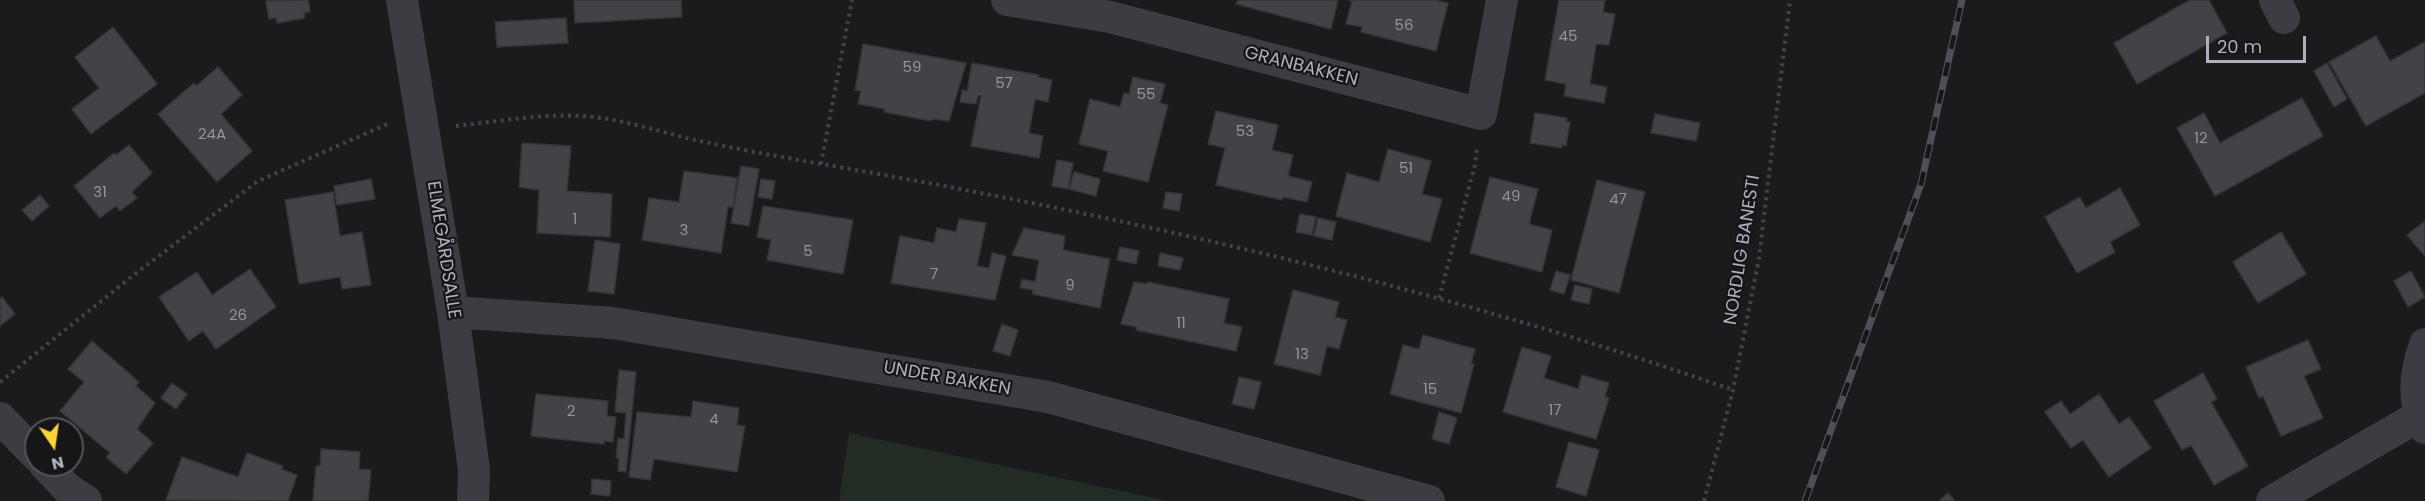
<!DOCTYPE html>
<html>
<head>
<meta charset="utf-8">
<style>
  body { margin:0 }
  #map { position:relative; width:2425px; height:501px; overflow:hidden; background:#1b1b1d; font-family:Poppins,sans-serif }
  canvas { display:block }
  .north { position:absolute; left:24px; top:417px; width:60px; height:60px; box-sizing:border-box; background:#161618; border:2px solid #52545a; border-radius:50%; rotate:167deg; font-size:16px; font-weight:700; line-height:24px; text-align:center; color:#adb0bd }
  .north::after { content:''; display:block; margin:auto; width:21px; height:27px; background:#fad336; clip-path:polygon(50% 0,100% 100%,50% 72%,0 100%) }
  .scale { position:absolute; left:2206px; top:36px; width:100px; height:27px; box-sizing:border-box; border:3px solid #adb0bd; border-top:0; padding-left:8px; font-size:18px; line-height:21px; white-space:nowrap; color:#adb0bd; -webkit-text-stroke:4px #161618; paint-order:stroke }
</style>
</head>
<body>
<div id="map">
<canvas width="2425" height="501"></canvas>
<div class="north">N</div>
<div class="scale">20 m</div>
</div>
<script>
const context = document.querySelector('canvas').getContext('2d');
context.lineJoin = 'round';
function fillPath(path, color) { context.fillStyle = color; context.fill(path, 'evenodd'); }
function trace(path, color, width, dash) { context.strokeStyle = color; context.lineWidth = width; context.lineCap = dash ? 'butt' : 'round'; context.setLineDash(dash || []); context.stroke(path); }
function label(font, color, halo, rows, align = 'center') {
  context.font = font + ' Poppins,sans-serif'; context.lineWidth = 4.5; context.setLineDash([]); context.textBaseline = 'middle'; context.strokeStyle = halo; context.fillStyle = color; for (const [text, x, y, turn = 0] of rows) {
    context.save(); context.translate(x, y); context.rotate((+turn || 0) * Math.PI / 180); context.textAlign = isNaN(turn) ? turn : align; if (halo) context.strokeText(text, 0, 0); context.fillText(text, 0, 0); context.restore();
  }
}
const green = new Path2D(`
  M849,433L1168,501H839Z`);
const building = new Path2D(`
  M308,0L310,12L304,13L305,18L277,23L276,18L269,19L266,1Z
  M574,0H681L682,17L575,23Z
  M1238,0H1338L1331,29L1236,4Z
  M1348,0H1434L1448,3L1436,51L1361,32L1362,27L1346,24L1352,1Z
  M1559,0H1605L1603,12L1615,14L1609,45L1596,44L1590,84L1607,87L1604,103L1564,96L1566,84L1545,80Z
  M2190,0H2209L2227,33L2137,84L2114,43Z
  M566,18L568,43L497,47L495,22Z
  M113,27L157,84L91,134L72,109L99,88L75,57Z
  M2376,36L2390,61L2425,42V93L2366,126L2329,62Z
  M863,44L966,63L949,121L932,119L931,121L884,112L885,109L858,104L861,91L855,90Z
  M972,63L1039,75L1038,77L1052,80L1048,102L1035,99L1029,133L1043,136L1039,158L971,146L981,96H978L976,104L960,102L962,90L967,91Z
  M2327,63L2347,99L2334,107L2314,71Z
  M218,67L242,95L221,114L252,151L217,182L158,114L194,83L196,86Z
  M1133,77L1165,84L1160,103L1168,105L1148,182L1103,171L1108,151L1079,144L1090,99L1120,107L1124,93L1129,94Z
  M2302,98L2323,136L2215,196L2177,128L2204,113L2220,143Z
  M1216,111L1278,125L1272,150L1293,155L1288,176L1312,182L1307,202L1283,197L1282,200L1216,185L1225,148L1208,144Z
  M1535,113L1567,118L1566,122H1570L1566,146L1562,145V148L1530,143Z
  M1655,114L1700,123L1696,141L1651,133Z
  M522,143L571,146L567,191L612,194L610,237L537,233L539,190L519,187Z
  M129,145L152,173L132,192L137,198L120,211L116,206L100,218L74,186L114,153L116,155Z
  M1388,149L1431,161L1422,194L1442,199L1430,242L1336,216L1347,173L1379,182Z
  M1057,160L1073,163L1068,189L1052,186Z
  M741,166L759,169L749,226L731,223Z
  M684,171L737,178L733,207H728L721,253L642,240L649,198L679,202Z
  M1074,172L1100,179L1096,196L1069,189Z
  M1490,177L1538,189L1529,224L1552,230L1542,272L1470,253Z
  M371,179L375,199L337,205L334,186Z
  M761,179L775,181L772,199L758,197Z
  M1597,180L1645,192L1619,293L1571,280Z
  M2120,188L2140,225L2110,242L2115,252L2077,273L2045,217L2080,197L2086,208Z
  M333,192L340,236L362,232L371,285L342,289L340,277L299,284L285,200Z
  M1166,192L1182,194L1179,211L1163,208Z
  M40,195L49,206L32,221L22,210Z
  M763,206L853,220L843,274L767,260L771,240L757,237Z
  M1300,214L1316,217L1312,235L1296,232Z
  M1318,218L1336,222L1332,240L1314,236Z
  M959,219L986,223L977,266L989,268L992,253L1006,256L995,300L891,283L900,236L934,243L937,228L956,232Z
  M2425,221V256L2407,235Z
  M1024,228L1065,236L1063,250L1110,259L1100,308L1032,294L1033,290L1020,288L1022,279L1035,282L1039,260L1012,255Z
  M2281,232L2306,274L2258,303L2233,262Z
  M595,240L620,244L614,294L588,291Z
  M1120,247L1139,251L1136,264L1117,260Z
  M1160,253L1183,258L1180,270L1158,266Z
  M250,269L276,307L216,349L203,331L189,341L159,297L197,272L212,295Z
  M1556,271L1570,275L1564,294L1550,290Z
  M2411,271L2425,297L2408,307L2394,281Z
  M1134,282L1147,284L1148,282L1229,299L1224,323L1242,327L1236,351L1136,330L1137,327L1121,324Z
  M1575,285L1592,289L1589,304L1571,300Z
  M1293,290L1339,302L1335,317L1347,320L1339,349L1327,346L1320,375L1274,364Z
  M2,297L15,314L0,326V298Z
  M1002,324L1018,330L1010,356L993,351Z
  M1423,335L1475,349L1471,364H1474L1461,413L1390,394L1403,345L1419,349Z
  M2308,340L2321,369L2304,376L2323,418L2281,436L2263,396L2259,398L2246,367Z
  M92,341L139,382L136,386L155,403L137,429L153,443L126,474L106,457L110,453L60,411L84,382L68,369Z
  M1522,347L1551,356L1544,378L1578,389L1582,375L1609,383L1605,396L1609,398L1596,439L1503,412Z
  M619,370L636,372L626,472L618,471L619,458H616L618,438L624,439L626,413L615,412Z
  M2203,373L2217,399L2211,402L2248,466L2214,485L2191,445L2182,450L2154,401Z
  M1239,377L1261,382L1254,409L1232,404Z
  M172,383L187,394L176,409L161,398Z
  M536,394L608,401L607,416L616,417L613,442L604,441V444L531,436Z
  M2099,394L2119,424L2129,417L2151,448L2109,477L2083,440L2071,448L2045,412L2061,401L2070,414Z
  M693,401L739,408L737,425L745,426L737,472L654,459L650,480L629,477L637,412L691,417Z
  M1439,412L1457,418L1449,444L1432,439Z
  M1569,442L1599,450L1586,496L1556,487Z
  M321,449L360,452L359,469L371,470L368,501H313L316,466H320Z
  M247,453L283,466L281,469L297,475L288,501L166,500L182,457L238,477Z
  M592,479L611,481L610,496L591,494Z
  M1948,493L1955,501H1939Z`);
const path = new Path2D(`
  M456,126C503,121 554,111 601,118C631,122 661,132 691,139C736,149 781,157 827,165C1134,218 1439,287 1733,390
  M821,164L852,0
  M1439,298L1475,165L1477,147
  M0,382L135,274L258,181L385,125H389
  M1704,501L1733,390L1759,258L1790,0`);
const minor = new Path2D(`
  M402,0L453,312L474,470L473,501
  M1007,0L1110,17L1481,114L1502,0
  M2275,0L2284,18
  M453,312L613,323L1048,397L1429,501
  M2425,344C2415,373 2412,400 2425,428
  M0,418L36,455
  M45,465L69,490L86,501
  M2272,501L2419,416`);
const rail = new Path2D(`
  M1805,501L1921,184L1962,0`);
const numberNames = [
  ["56",1404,26],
  ["45",1568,37],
  ["59",912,68],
  ["57",1004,84],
  ["55",1146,95],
  ["53",1245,132],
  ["24A",212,135],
  ["12",2201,139],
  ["51",1406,169],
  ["31",100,193],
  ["49",1511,197],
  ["47",1618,200],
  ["1",575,220],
  ["3",684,231],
  ["5",808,252],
  ["7",934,275],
  ["9",1070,286],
  ["26",238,316],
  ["11",1181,324],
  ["13",1302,355],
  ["15",1430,390],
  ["17",1555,411],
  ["2",571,412],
  ["4",714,420]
];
const streetNames = [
  ["GRANBAKKEN",1301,67,14],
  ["ELMEGÅRDSALLE",443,250,81],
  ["NORDLIG BANESTI",1743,250,-81],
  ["UNDER BAKKEN",947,379,10]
];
fillPath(green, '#222c25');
fillPath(building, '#424347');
trace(building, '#353539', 1.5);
trace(path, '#41434a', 4, [3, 4.5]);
trace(minor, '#3c3c43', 32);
trace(rail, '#4e4f58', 7);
trace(rail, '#161618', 4.5, [14]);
label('15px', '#9295a0', null, numberNames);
label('18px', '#adb0bd', '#161618', streetNames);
</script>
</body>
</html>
